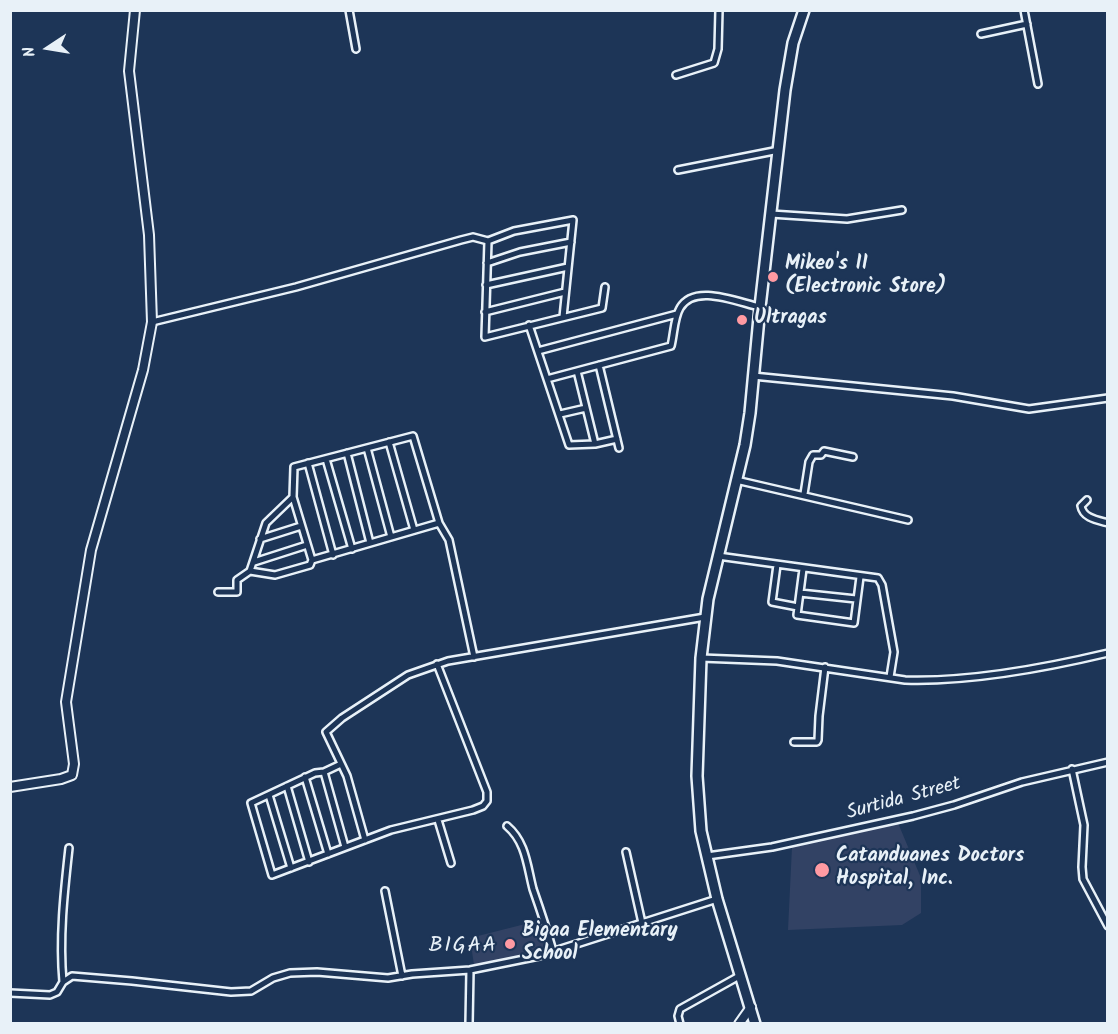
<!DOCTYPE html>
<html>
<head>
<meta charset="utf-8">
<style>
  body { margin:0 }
  #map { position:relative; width:1118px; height:1034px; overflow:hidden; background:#1d3557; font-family:Kalam,sans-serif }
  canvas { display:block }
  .frame { position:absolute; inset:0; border:12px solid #e8f1f8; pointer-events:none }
  .north { position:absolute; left:18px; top:18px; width:60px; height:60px; -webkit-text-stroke:4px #1d3557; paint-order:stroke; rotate:258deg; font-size:16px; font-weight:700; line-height:24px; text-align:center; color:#e8f1f8 }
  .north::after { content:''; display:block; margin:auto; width:21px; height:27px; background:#e8f1f8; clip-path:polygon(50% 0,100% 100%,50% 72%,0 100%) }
</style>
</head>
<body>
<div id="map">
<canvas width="1118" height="1034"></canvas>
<div class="frame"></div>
<div class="north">N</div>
</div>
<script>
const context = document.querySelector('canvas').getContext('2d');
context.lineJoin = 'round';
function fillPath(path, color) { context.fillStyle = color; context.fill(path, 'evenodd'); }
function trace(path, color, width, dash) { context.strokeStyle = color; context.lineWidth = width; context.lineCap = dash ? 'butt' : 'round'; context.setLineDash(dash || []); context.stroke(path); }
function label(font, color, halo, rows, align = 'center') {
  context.font = font + ' Kalam,sans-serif'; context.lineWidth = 4.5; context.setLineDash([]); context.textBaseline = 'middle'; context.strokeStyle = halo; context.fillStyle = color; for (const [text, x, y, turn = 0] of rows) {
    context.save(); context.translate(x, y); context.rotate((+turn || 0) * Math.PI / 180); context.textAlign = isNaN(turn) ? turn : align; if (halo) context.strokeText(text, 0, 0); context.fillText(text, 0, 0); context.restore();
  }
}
const built = new Path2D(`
  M898,823L921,878V913L902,925L788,930L792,847Z
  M541,920L550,949L512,959L474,965L470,938Z`);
const street = new Path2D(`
  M349,10L356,49
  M1024,10L1038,84
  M981,34L1027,24
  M676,75L714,63L718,49L719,10
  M678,170L779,150
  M771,214L847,219L902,210
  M487,263L520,252L571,242
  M486,285L568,267
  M485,312L565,292
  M563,317L573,220L514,231L488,241L485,337L602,308L605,287
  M152,322L296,287L461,240L473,237L488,241
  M529,325L569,445L595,444L617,439
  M538,351L677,314
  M599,365L619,448
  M577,371L595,444
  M753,376L953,396L1029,409L1108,398
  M547,379L671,346C674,334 674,318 680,308C694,283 737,302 760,307
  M560,414L586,408
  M389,442L414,530
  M367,448L391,537
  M347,453L370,543
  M326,459L352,549
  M308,463L333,555
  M736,480L908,520
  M804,494L809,462L813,455H821L824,451L853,457
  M1087,500L1081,506C1083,518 1097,520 1108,523
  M260,539L301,526
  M718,556L878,578L882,585L894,652L890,677
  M312,560L293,497L294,467L413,436L439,523L449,540L474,657
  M254,562L307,545
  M777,565L772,602L798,607
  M803,569L797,615L854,623L860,577
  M250,571L275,575L310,565L312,560L439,523
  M218,592H237V580L250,571L266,523L293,497
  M800,593L856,599
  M701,658L777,661L905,680C969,682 1045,668 1108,653
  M794,742H817L818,740L819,716L825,667
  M1072,769L1084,825L1082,867L1083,879L1108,926
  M324,772L341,764
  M305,777L328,854
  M287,786L309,862
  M269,795L291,868
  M438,820L451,863
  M507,826C526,842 527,866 533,889C540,909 547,930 553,951
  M365,840L347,776L326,732L342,718L408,675L448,661L705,617
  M345,847L324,772L315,773L251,803L272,875L391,830L473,810L483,806L487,801V792L437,664
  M626,852L642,923
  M707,856L772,847L913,816L954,805L1022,782L1108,762
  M385,891L402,976
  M63,982C59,937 64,893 69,848
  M10,993L50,995L57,992L63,982L72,976L132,981L231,992L251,991L273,978L290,973L317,972L388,978L412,974L470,970L539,956L717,899
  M469,1024L470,970
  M680,1024L678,1016L680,1009L741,975`);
const secondary = new Path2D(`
  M10,787L61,779L72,775L74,764L66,702L91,550L143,370L152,322L149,235L129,71L135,10
  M739,1024L751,1007`);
const primary = new Path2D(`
  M755,1024L717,899L701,831L697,776L701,658L708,599L745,445L750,413L760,307L785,90L793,43L804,10`);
const markers = [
  [773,277,6,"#ff9aa2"],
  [742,320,6,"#ff9aa2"],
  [822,870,8,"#ff9aa2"],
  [510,944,6,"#ff9aa2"]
];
const poiNames = [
  ["Mikeo's II",785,266],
  ["(Electronic Store)",785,289],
  ["Ultragas",754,320],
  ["Catanduanes Doctors",836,858],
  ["Hospital, Inc.",836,881],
  ["Bigaa Elementary",522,933],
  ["School",522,956]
];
const streetNames = [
  ["Surtida Street",904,800,-15]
];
const quarterNames = [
  ["BIGAA",463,947]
];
fillPath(built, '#324264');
trace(street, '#e8f1f8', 10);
trace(secondary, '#e8f1f8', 12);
trace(primary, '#e8f1f8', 14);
trace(street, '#1d3557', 5);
trace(secondary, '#1d3557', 8);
trace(primary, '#1d3557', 9);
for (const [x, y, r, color] of markers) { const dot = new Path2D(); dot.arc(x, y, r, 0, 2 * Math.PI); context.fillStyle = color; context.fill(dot); trace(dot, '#1d3557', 2); }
label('bold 20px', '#e8f1f8', '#1d3557', poiNames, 'left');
label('20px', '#e8f1f8', '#1d3557', streetNames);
context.letterSpacing = '1.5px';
label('22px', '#e8f1f8', '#1d3557', quarterNames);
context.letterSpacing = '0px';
</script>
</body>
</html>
